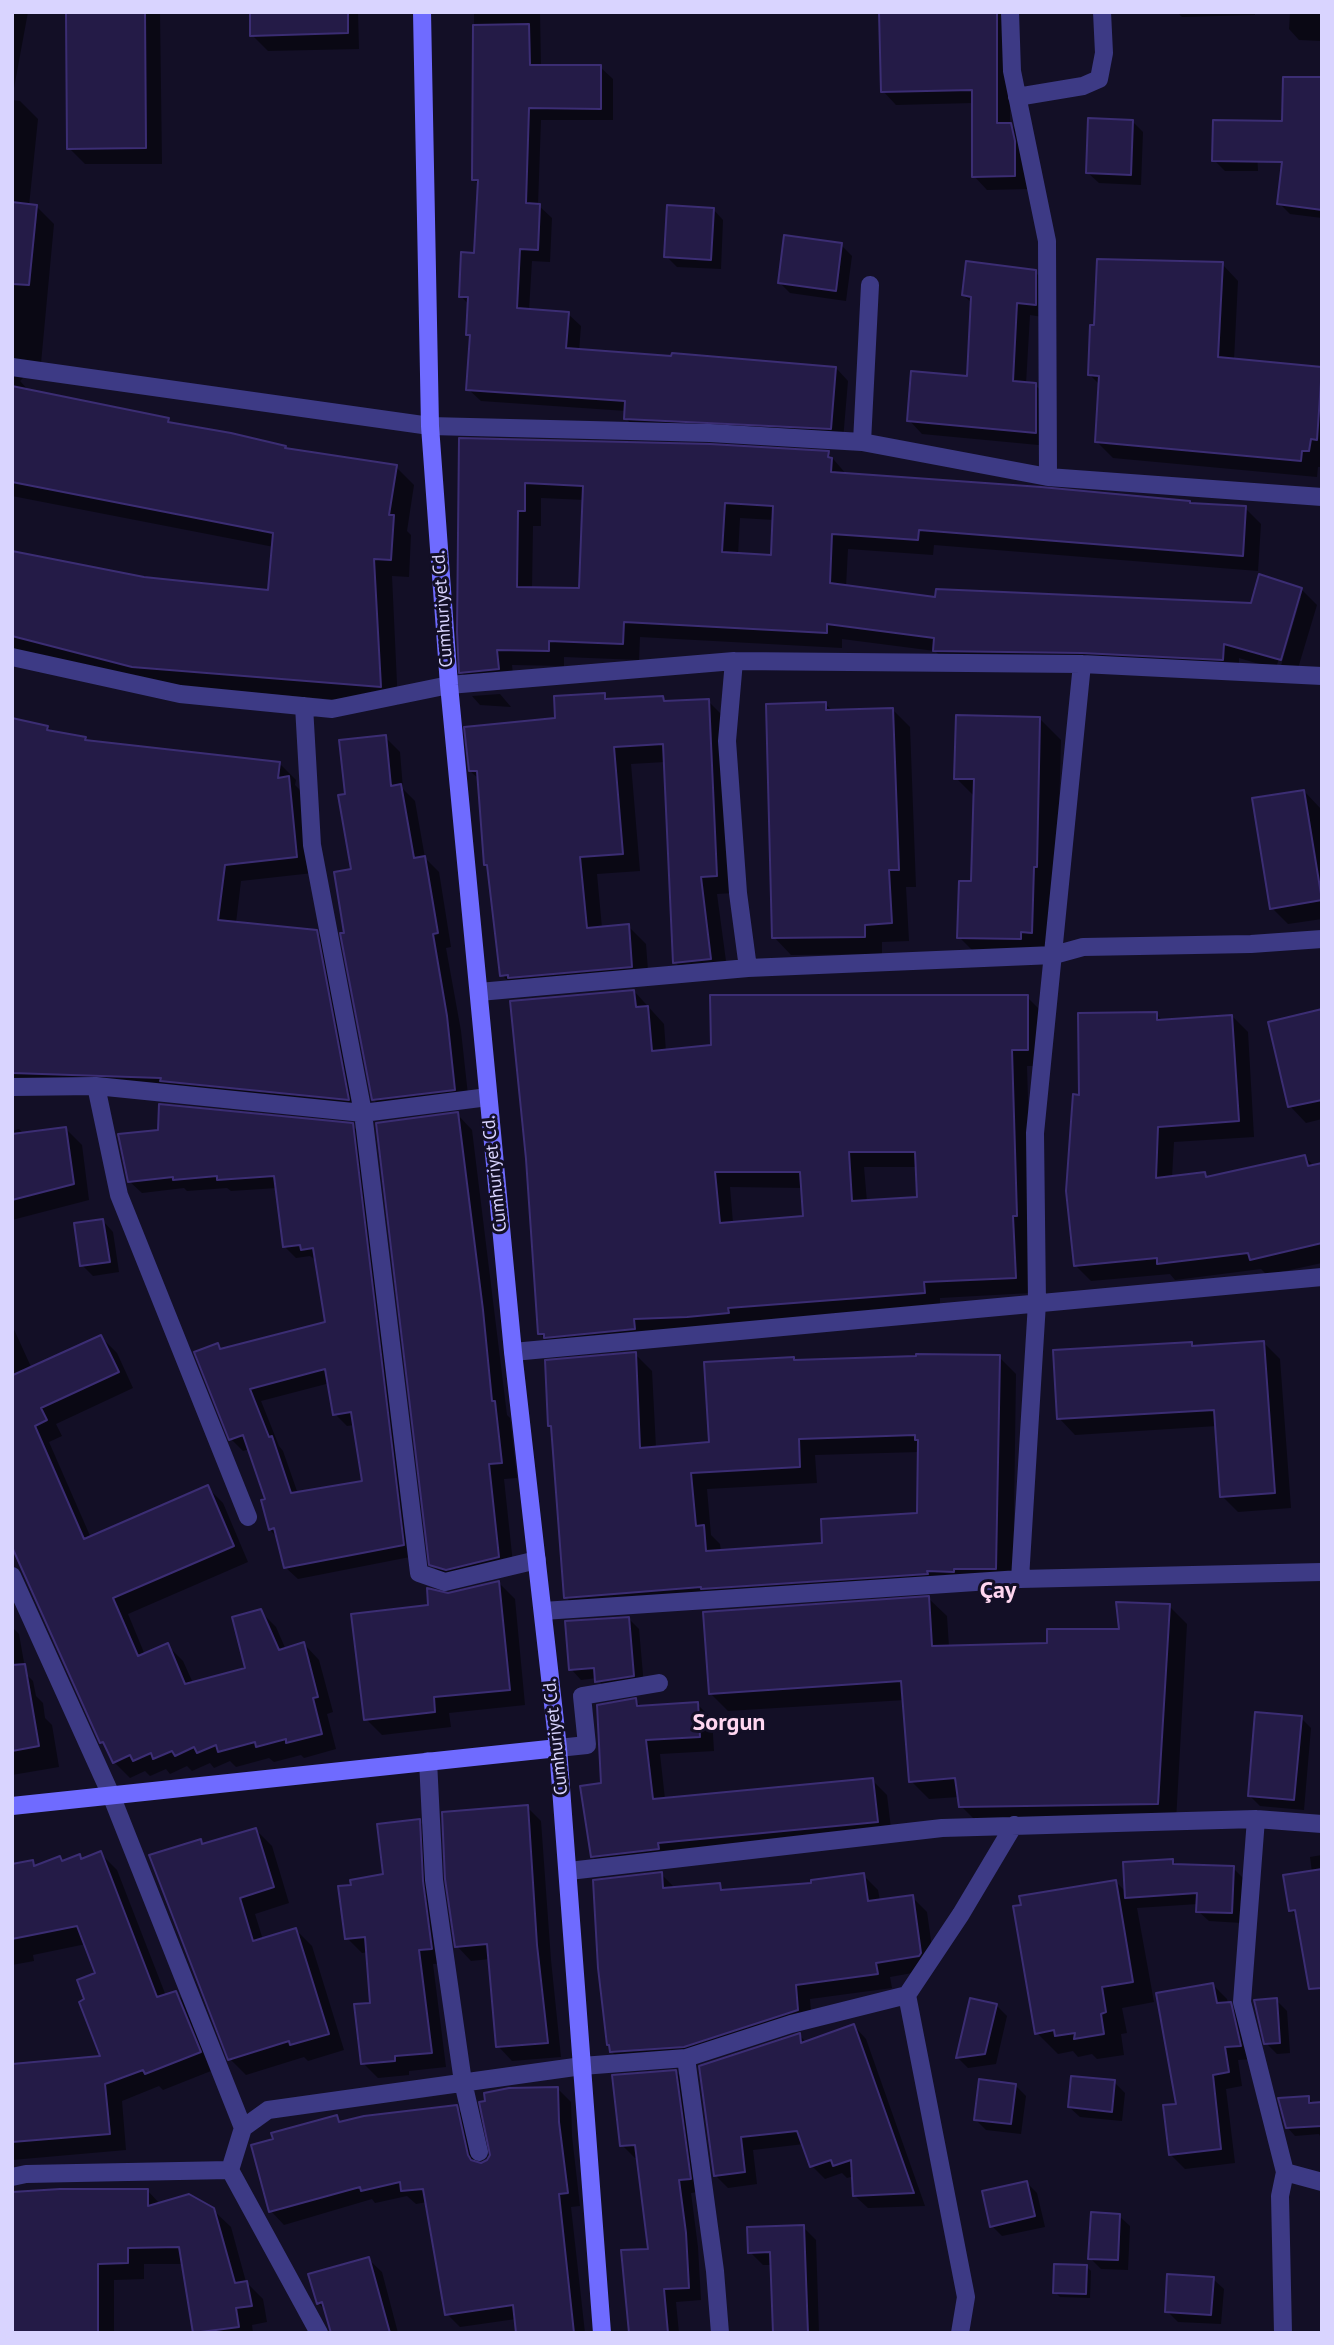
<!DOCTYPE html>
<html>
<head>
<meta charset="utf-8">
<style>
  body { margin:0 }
  #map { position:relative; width:1334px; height:2345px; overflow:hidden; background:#130f26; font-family:"PT Sans",sans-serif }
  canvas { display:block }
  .frame { position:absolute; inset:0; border:14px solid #d9d4ff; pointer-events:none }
</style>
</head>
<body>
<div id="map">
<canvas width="1334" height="2345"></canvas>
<div class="frame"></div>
</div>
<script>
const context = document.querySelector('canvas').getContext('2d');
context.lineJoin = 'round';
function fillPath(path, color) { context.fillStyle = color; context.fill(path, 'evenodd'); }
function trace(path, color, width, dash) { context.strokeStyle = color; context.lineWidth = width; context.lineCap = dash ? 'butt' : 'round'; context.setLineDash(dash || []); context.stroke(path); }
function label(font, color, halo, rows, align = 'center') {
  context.font = font + ' "PT Sans",sans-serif'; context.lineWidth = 6; context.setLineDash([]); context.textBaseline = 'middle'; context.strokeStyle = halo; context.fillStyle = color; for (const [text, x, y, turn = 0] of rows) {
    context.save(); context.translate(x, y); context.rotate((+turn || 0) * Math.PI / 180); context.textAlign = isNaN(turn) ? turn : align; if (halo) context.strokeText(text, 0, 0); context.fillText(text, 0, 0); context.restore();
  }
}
const shadow = new Path2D(`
  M12,12H28L12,99Z
  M68,12H160L162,164H85L69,148Z
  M251,12H358L359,49L268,51L252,35Z
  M474,12H540L541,67H600L613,79V120H541L538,205L552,218L550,262L532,261L529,310L568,314L581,326L579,351L836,368L848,381L843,440L639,431L626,419V411L481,401L468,389L472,338L468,334L469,305L461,296L476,255L479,185L473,179L475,117Z
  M881,12H1010V124L1024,138L1028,189L987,190L974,176L973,103L896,105L883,91Z
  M1177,12H1255V15L1182,17Z
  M1290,12H1322V41L1299,40L1289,29Z
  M1322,79V218L1290,214L1279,203L1284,163Z
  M12,100L20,101L38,119L29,206H36L54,224L40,374H27L20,381L30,392L168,420L173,424L285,447L288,450L396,467L414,485L407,531L411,535L409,577L392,576L398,705L152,684L12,649V553L144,579L269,592L274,547L12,496Z
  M1132,121L1143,132L1141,185L1099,183L1088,173Z
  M1256,133L1258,171H1225L1214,160Z
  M713,209L723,220L721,269L677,267L666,256Z
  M841,245L852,256L846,301L790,293L780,283Z
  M1222,264L1238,281L1234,360L1322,369V467H1318L1317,477L1113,458L1096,441L1100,385L1090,375L1095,327Z
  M1035,272L1049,286V318L1030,315L1026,384L1035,385L1049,398V446L922,434L909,420L968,378L972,303L963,295Z
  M460,440L828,453L847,475L1191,505L1245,508L1261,524L1258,571L934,545L933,555L848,549L846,587L937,599L1252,605L1301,589L1317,605L1296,675L1239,658V675L951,667L935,651L842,639V648L640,637L639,660L564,657V666L512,665L514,685L477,688L461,672ZM541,498L585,500L581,590L532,589L533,526H541ZM740,518L774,520L773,557L738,555ZM1298,597H1301L1280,669L1276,668Z
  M500,694L511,707L480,705L472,696Z
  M604,695L609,700L663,698L668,703L708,701L726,719L734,893L717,894L728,976L692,980L675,962L665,762L631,764L640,871L597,874L602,928L628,926L646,944L649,984L520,992L502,975L490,868L486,864L479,779L470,771L556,720Z
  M825,704L833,711L892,709L910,727L916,887H906L909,941L882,942V954L791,955L774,937Z
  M1040,719L1061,740L1057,887L1052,953L980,958L959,937L973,883L975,797L956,778Z
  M12,720L48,727L54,733L85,739L88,742L280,764L296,780L295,785L304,794L313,873L241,881L236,923L316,932L332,948L364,1115L12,1088Z
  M385,737L400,752L403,789L415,801L425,858L439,872L451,947L446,948L461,1031L469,1104L388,1114L374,1100L346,935L353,870L347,795Z
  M1304,791L1320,808L1322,820V919L1288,924L1272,908Z
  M634,991L664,1024L666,1052L712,1047L1027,997L1043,1013V1066H1027L1032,1231L1031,1293L940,1298V1309L555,1349L539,1333ZM864,1167H918L919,1199L867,1202ZM730,1187L803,1188L805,1217L733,1223Z
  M1322,1011V1119L1306,1123L1290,1106Z
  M1156,1014L1163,1021L1232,1016L1248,1032L1254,1137L1174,1142L1172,1177L1205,1173L1210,1178L1305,1157L1315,1167L1322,1165V1263L1267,1275L1261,1269L1175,1280L1170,1274L1091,1281L1075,1265L1081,1096Z
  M457,1114L472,1130L507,1415L510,1418L517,1478L504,1479L514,1573L447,1580L431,1564Z
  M352,1125L364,1137L415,1556L298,1579L285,1567L278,1538L270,1530L264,1502L267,1501L250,1449L243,1451L231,1439L217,1345L222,1350L327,1324L317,1261L310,1256L296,1258L284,1246L277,1188L231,1191L227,1188L187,1191L184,1188L142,1193L129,1181ZM330,1383L335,1414L347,1426L354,1425L364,1482L298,1494L283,1451L279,1446L261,1401Z
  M65,1128L82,1145L89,1200L12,1220V1131L19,1129L24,1134Z
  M103,1221L113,1232L119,1272L93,1276L82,1265Z
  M12,1325L32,1369L101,1337L117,1353L133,1388L56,1424L62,1436L49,1442L91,1538L207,1487L223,1503L248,1562L128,1614L145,1655L167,1645L183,1661L193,1683L248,1669L260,1611L276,1627L286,1650L304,1644L319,1660L333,1712L327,1714L336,1749L304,1758L301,1755L274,1762L269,1758L236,1767L230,1761L214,1768L210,1763L192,1771L187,1766L170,1774L166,1769L150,1776L145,1771L130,1778L114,1762L108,1749L102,1742L12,1542Z
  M1264,1343L1280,1359L1291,1508L1238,1512L1222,1496L1217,1426L1075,1435L1059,1418L1191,1344L1195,1348Z
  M635,1354L652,1371L656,1448L711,1444L793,1358L796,1362L999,1357L1016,1374L1013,1585L582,1614L566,1597L553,1429L550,1425ZM919,1452L918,1515L824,1544L721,1552L720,1544L711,1535L707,1489L817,1483L815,1455Z
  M499,1583L515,1599L525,1705L449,1713L451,1727L382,1735L366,1719L430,1606L448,1595Z
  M928,1598L947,1616L949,1647L1049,1644L1121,1631L1169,1606L1187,1624L1176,1821L979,1824L961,1806L959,1797L929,1799L911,1781L905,1700L728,1711L710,1693Z
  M628,1618L639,1629L644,1686L607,1692L597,1678L581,1680L571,1669Z
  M12,1627L19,1634L26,1674L33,1681L36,1696L43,1703L45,1718L52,1725L59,1767L12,1775Z
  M635,1700L642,1707L697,1704L712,1719L714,1751L660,1754L665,1799L872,1780L887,1795L892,1837L607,1871L592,1856L603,1785Z
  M1301,1718L1311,1728L1304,1810L1260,1806L1249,1795Z
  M527,1807L541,1821L551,1960L561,2057L512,2061L498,2046L490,1959L471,1961L457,1946Z
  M419,1821L434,1835L446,1963L433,1964L446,2067L409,2071V2075L378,2078L363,2063L372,2004L368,1952L362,1953L347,1938L353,1886L385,1875Z
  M256,1830L272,1846L289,1903L255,1914L263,1940L296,1930L312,1946L344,2050L308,2061L304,2057L246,2075L230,2059L200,1841L205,1845Z
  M100,1853L117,1870L166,1996L176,1993L193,2010L216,2069L163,2090L159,2086L122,2101L126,2150L12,2160V2066L102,2058L87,2000L97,1974L86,1944L33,1955L34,1961L12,1965V1866L32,1862L37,1867L60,1858L64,1862L80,1856L83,1860Z
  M1322,1855V1973L1298,1918L1291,1910L1312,1872L1310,1857Z
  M1172,1860L1178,1866L1233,1868L1244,1879L1242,1923L1209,1921L1198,1911V1904L1137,1908L1154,2002L1122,2008L1127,2033L1121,2034L1124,2055L1097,2059L1092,2054L1078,2057L1073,2051L1058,2054L1037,2033L1115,1881L1127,1893Z
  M661,1874L676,1889L719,1885L725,1891L813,1885L863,1875L878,1890L880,1901L912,1897L927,1912L935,1969L890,1977L892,1988L810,1999L812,2025L627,2067L612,2052Z
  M1213,1985L1227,1999L1228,2004L1244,2018L1254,2059L1238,2060L1242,2086L1226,2089L1235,2163L1185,2169L1170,2154L1178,2106Z
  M971,2000L996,2005L1007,2016L996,2064L968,2068L958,2058Z
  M1276,2000L1287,2011L1290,2053L1277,2054L1266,2043Z
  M854,2026L866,2039L925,2206L868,2208L855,2196L854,2176L847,2178L842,2173L825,2179L812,2166L804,2144L753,2150L757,2184L728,2188L715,2175L799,2035L807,2043Z
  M676,2072L689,2085L703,2191L691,2193L698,2247L701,2300L676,2302L679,2333H631L650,2250L638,2158H635L622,2145Z
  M1114,2082L1125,2093L1122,2121L1080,2117L1069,2107Z
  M1015,2085L1026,2096L1021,2134L986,2130L975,2119Z
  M558,2089L571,2102L572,2136L580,2206L571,2207L585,2333H517L516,2319L460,2327L447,2314L427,2202L416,2204L407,2196L375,2203L372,2199L284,2225L271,2211L336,2117L342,2123L456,2107L469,2120L480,2166L488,2161Z
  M1308,2098L1315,2104H1322V2140L1319,2134L1295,2136L1287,2127Z
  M1027,2183L1037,2193L1045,2227L1002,2236L992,2226Z
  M147,2190L160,2204L213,2210L231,2227L246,2282L263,2299L267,2322L252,2325L253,2333H195L184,2264H144V2279L114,2280V2333H12Z
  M1119,2216L1130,2226L1128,2270L1101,2269L1090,2258Z
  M803,2227L816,2240L819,2333H775L773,2265H763L750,2252Z
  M368,2259L382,2272L398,2333H332L326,2311L318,2303Z
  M1086,2266L1091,2271L1090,2298L1060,2297L1055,2292Z
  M1213,2279L1224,2289L1221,2324L1178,2322L1167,2311Z`);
const building = new Path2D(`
  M66,12H145L146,148L67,149Z
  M250,12H348V33L250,36Z
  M879,12H997V123H1011L1015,141V176L972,177V90L881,92Z
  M529,24L530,65H601V109L529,108L526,203L540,204L538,250L520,249L517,308L569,312L566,348L671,356L672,353L836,367L831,429L624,419L625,401L466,390L470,335H466L468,297H459L461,252L474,253L478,180H472L473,25Z
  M1283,77H1322V210L1277,204L1282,162L1212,161L1213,120L1282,121Z
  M1088,118L1133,120L1131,175L1086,173Z
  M12,202L37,205L29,285L12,284Z
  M667,205L714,208L711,260L664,257Z
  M784,235L842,243L836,291L778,283Z
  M1097,259L1223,262L1218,357L1322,367L1317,440L1311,439L1309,451H1302L1301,461L1095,442L1099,376L1088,375L1090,325H1094Z
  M966,261L1036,270V305L1017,303L1013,381L1036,383V433L907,421L911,371L967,376L971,297L962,295Z
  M12,386L169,418L168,422L231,433L286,446L285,448L397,465L389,515H394L391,560L374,559L381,687L132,667L12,636V551L144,577L268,590L273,533L12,482Z
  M459,438L710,444L829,451L828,457L832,458L831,472L1041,487L1190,501V503L1246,506L1243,556L919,530L918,540L832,534L830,583L935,597L936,589L1251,603L1259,574L1302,588L1281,660L1224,644L1223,660L1082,653L933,651L934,638L827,624V633L624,622L623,644L549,641V651L497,650L499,669L459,673L457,632ZM525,483L583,486L579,588L517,587L518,511H525ZM725,503L773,506L771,555L722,552Z
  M605,693V699L663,696L664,701L709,699L717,876L701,877L711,959L673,963L663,744L614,747L623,854L580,857L587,928L629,924L632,967L508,978V975L500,976L487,865H484L477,771H469L464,727L555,718L554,696Z
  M826,702V710L893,708L899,870H889L892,923L865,925V937L772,938L766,704Z
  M956,715L1040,717L1037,867H1034L1032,933L1021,932V939L957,938L959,881H971L974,779H954Z
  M12,718L48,726L47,730L86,737L85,740L280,762L278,778L289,776L297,857L225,865L218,920L317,930L349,1100L160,1081L161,1078L12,1073Z
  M386,735L391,786L401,784L414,858L425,856L438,933L433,934L447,1016L455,1090L372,1100L340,933H344L334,872L351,869L338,795L345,794L339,740Z
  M1304,790L1322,900L1270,909L1252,798Z
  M634,990L636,1007L648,1006L652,1051L711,1045L710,995H1028V1050H1012L1017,1216H1013L1016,1278L924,1282L925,1293L728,1308L729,1313L687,1317L634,1319L635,1329L544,1338V1334H538L526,1159L510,1001ZM849,1152H915L917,1197L852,1201ZM715,1172H800L803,1216L720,1223Z
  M1322,1009V1100L1288,1107L1268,1022Z
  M1157,1012V1020L1232,1015L1239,1121L1158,1127L1156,1178L1205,1172L1206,1177L1305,1155L1308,1166L1322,1163V1243L1250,1260L1248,1253L1157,1264V1258L1074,1266L1066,1191L1073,1094L1079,1095L1078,1013Z
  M159,1104L353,1123L404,1545L284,1568L274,1528L269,1530L261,1500L265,1499L243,1435L229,1440L194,1352L218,1343L220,1349L325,1322L313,1248L301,1250L300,1245L283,1247L274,1176L217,1180V1176L173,1180V1177L128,1182L118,1134L158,1130ZM325,1369L333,1415L351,1412L362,1481L291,1493L272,1436L269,1437L250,1389Z
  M458,1112L483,1310L492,1401H495L502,1463L489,1464L499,1557L446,1570L429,1565L376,1123Z
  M66,1127L74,1184L12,1200V1134Z
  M103,1219L110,1262L80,1266L74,1223Z
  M101,1335L119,1372L41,1408L47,1420L35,1426L84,1539L208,1485L234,1546L113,1598L138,1656L168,1643L185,1684L245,1668L232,1617L261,1609L279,1650L304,1642L318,1697L313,1698L322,1734L286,1743V1739L256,1747L255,1742L218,1752L216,1745L197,1753L194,1747L175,1756L172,1751L153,1759L151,1753L133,1761L130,1755L113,1763L103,1742L100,1743L12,1547V1374L13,1375Z
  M1264,1341L1275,1493L1220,1497L1214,1410L1057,1419L1053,1350L1192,1342V1346Z
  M636,1352L640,1448L709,1442L704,1362L794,1357V1360L916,1356V1354L1000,1355L996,1569H954V1572L927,1571L928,1574L701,1589V1587L564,1598L551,1426H548L545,1360ZM915,1435V1440H918L917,1513L821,1519L822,1543L706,1551L704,1525L696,1526L691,1473L800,1467L799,1439Z
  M499,1581L510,1690L434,1697L435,1712L364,1720L351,1614L428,1605L427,1588L448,1593Z
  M929,1596L932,1646L1047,1643V1629H1119L1116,1602L1170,1604L1158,1804L959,1807L955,1778L909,1782L901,1681L709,1694L703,1612Z
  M629,1617L634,1676L595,1682L594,1668L569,1670L565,1621Z
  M25,1664L39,1746L12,1751V1665Z
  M636,1698L637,1706L698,1702L700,1737L646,1740L653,1799L873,1778L878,1822L658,1843L659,1849L591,1857L580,1786L601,1783L597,1705Z
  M1255,1712L1302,1716L1294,1800L1248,1796Z
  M528,1805L537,1945L548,2043L496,2047L487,1944L455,1947L445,1879L442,1812Z
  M420,1819L423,1881L432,1949L419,1950L432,2053L395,2056V2061L361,2064L354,2004L370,2003L365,1937L345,1939L338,1886L351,1885L350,1880L383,1874L377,1824Z
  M256,1828L274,1887L240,1898L253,1941L296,1928L329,2034L290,2045L289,2041L228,2060L149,1855L201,1839L202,1844Z
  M101,1851L157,1997L176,1991L201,2052L145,2074L143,2070L105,2084L110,2134L12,2142V2064L100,2056L79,2002L84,1999L77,1980L95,1973L77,1926L12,1939V1864L33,1860L34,1866L60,1856L62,1861L80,1854L81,1859Z
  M1173,1859V1864L1234,1866L1232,1913L1196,1912L1197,1893L1125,1898L1123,1862Z
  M1322,1869V1988L1309,1989L1295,1910L1289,1911L1283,1875Z
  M662,1872L663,1888L720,1883L721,1890L811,1883V1880L864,1873L868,1901L913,1895L921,1953L919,1956L876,1963L878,1974L796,1985L798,2010L684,2047L610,2052L609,2045H607L598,1968L593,1880Z
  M1116,1880L1133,1982L1102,1987L1106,2012L1101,2014L1104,2034L1074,2039L1075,2033L1055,2036L1054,2030L1035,2034L1013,1906L1021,1905L1019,1896Z
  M1213,1983L1217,2003L1231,2002L1241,2046L1225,2047L1229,2072L1213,2075L1221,2149L1169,2155L1163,2105L1176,2104L1156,1993Z
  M970,1998L997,2004L985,2054L956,2058Z
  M1277,1998L1280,2043L1264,2044L1254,2000Z
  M854,2024L914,2193L853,2196L851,2160L833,2166L831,2160L810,2167L797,2131L741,2137L745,2172L714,2176L699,2066L794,2035L800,2033L801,2043Z
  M676,2070L691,2179L679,2180L686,2233L689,2288L664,2289L668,2333H629L621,2250L648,2249L635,2145L620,2146L612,2075Z
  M1071,2076L1115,2080L1112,2112L1068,2107Z
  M979,2079L1016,2084L1011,2124L974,2120Z
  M558,2087L559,2122L568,2193L559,2194L574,2333H516L513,2305L445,2315L423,2189L401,2191L400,2182L361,2191L360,2187L269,2212L251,2145L273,2139L271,2133L337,2115L339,2122L364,2116L457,2105L468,2155L471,2160L481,2163L487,2160L490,2155L479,2102L485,2101L484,2093L509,2088Z
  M1309,2096V2103L1322,2102V2126L1286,2128L1278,2098Z
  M1027,2181L1035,2216L990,2227L982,2191Z
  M60,2189H148V2206L189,2194L214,2208L235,2283L247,2281L252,2306L236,2308L239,2327L193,2333L179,2247L128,2248V2263L98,2264V2333H12V2192Z
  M1091,2212L1120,2214L1118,2260L1088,2259Z
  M804,2225L808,2333H773L770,2252L748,2253L747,2227Z
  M369,2257L390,2333H331L322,2302L317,2304L308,2274Z
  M1054,2264L1087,2265L1086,2294L1053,2293Z
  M1167,2274L1214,2277L1211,2315L1165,2312Z`);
const pedestrian = new Path2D(`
  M558,1748L587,1745L582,1696L659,1683`);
const minor = new Path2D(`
  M1010,12L1012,71L1047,241L1048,477
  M1017,97L1083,86L1099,79L1104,53L1102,12
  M12,367L430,426L710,433L862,442L1048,477L1322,497
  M862,442L870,285
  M12,657L180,694L332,709L449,685L734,661L1082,664L1322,676
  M734,661L727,741L738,893L748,968
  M304,706L312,845L363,1113L419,1573L445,1582L537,1560
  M479,992L748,968L1054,955L1083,947L1251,944L1322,939
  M96,1086L119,1195L248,1517
  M12,1087L96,1086L363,1113L488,1097
  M513,1352L1322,1277
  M12,1576L111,1795L243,2128
  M1020,1579L1037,1303L1035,1133L1082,664
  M543,1611L1020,1579L1322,1572
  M428,1761L434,1880L463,2082L479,2152
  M1256,1819L1242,2002L1285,2172L1280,2196L1283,2333
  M569,1871L942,1828L1256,1819L1322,1824
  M907,1995L966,2297L960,2333
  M686,2058L715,2271L720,2333
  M1285,2172L1322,2182
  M12,2177L26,2174L230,2170
  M319,2333L230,2170L243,2128L268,2110L582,2066L686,2058L791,2024L907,1995L961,1914L1014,1825`);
const secondary = new Path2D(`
  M422,12L430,426L449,685L513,1352L558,1748L602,2333
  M12,1806L558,1748`);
const streetNames = [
  ["Cumhuriyet Cd.",443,609,-94],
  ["Cumhuriyet Cd.",495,1174,-96],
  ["Cumhuriyet Cd.",556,1737,-96]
];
const districtNames = [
  ["Çay",998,1591],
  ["Sorgun",729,1723]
];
fillPath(shadow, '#0007');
fillPath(building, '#241b47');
trace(building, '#3b2d73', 2);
trace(pedestrian, '#3d3a85', 18);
trace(minor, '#3d3a85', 18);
trace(secondary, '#6f6bff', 18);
label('18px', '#d9d4ff', '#130f26', streetNames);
label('bold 24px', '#ffd6f0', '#130f26', districtNames);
</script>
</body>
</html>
